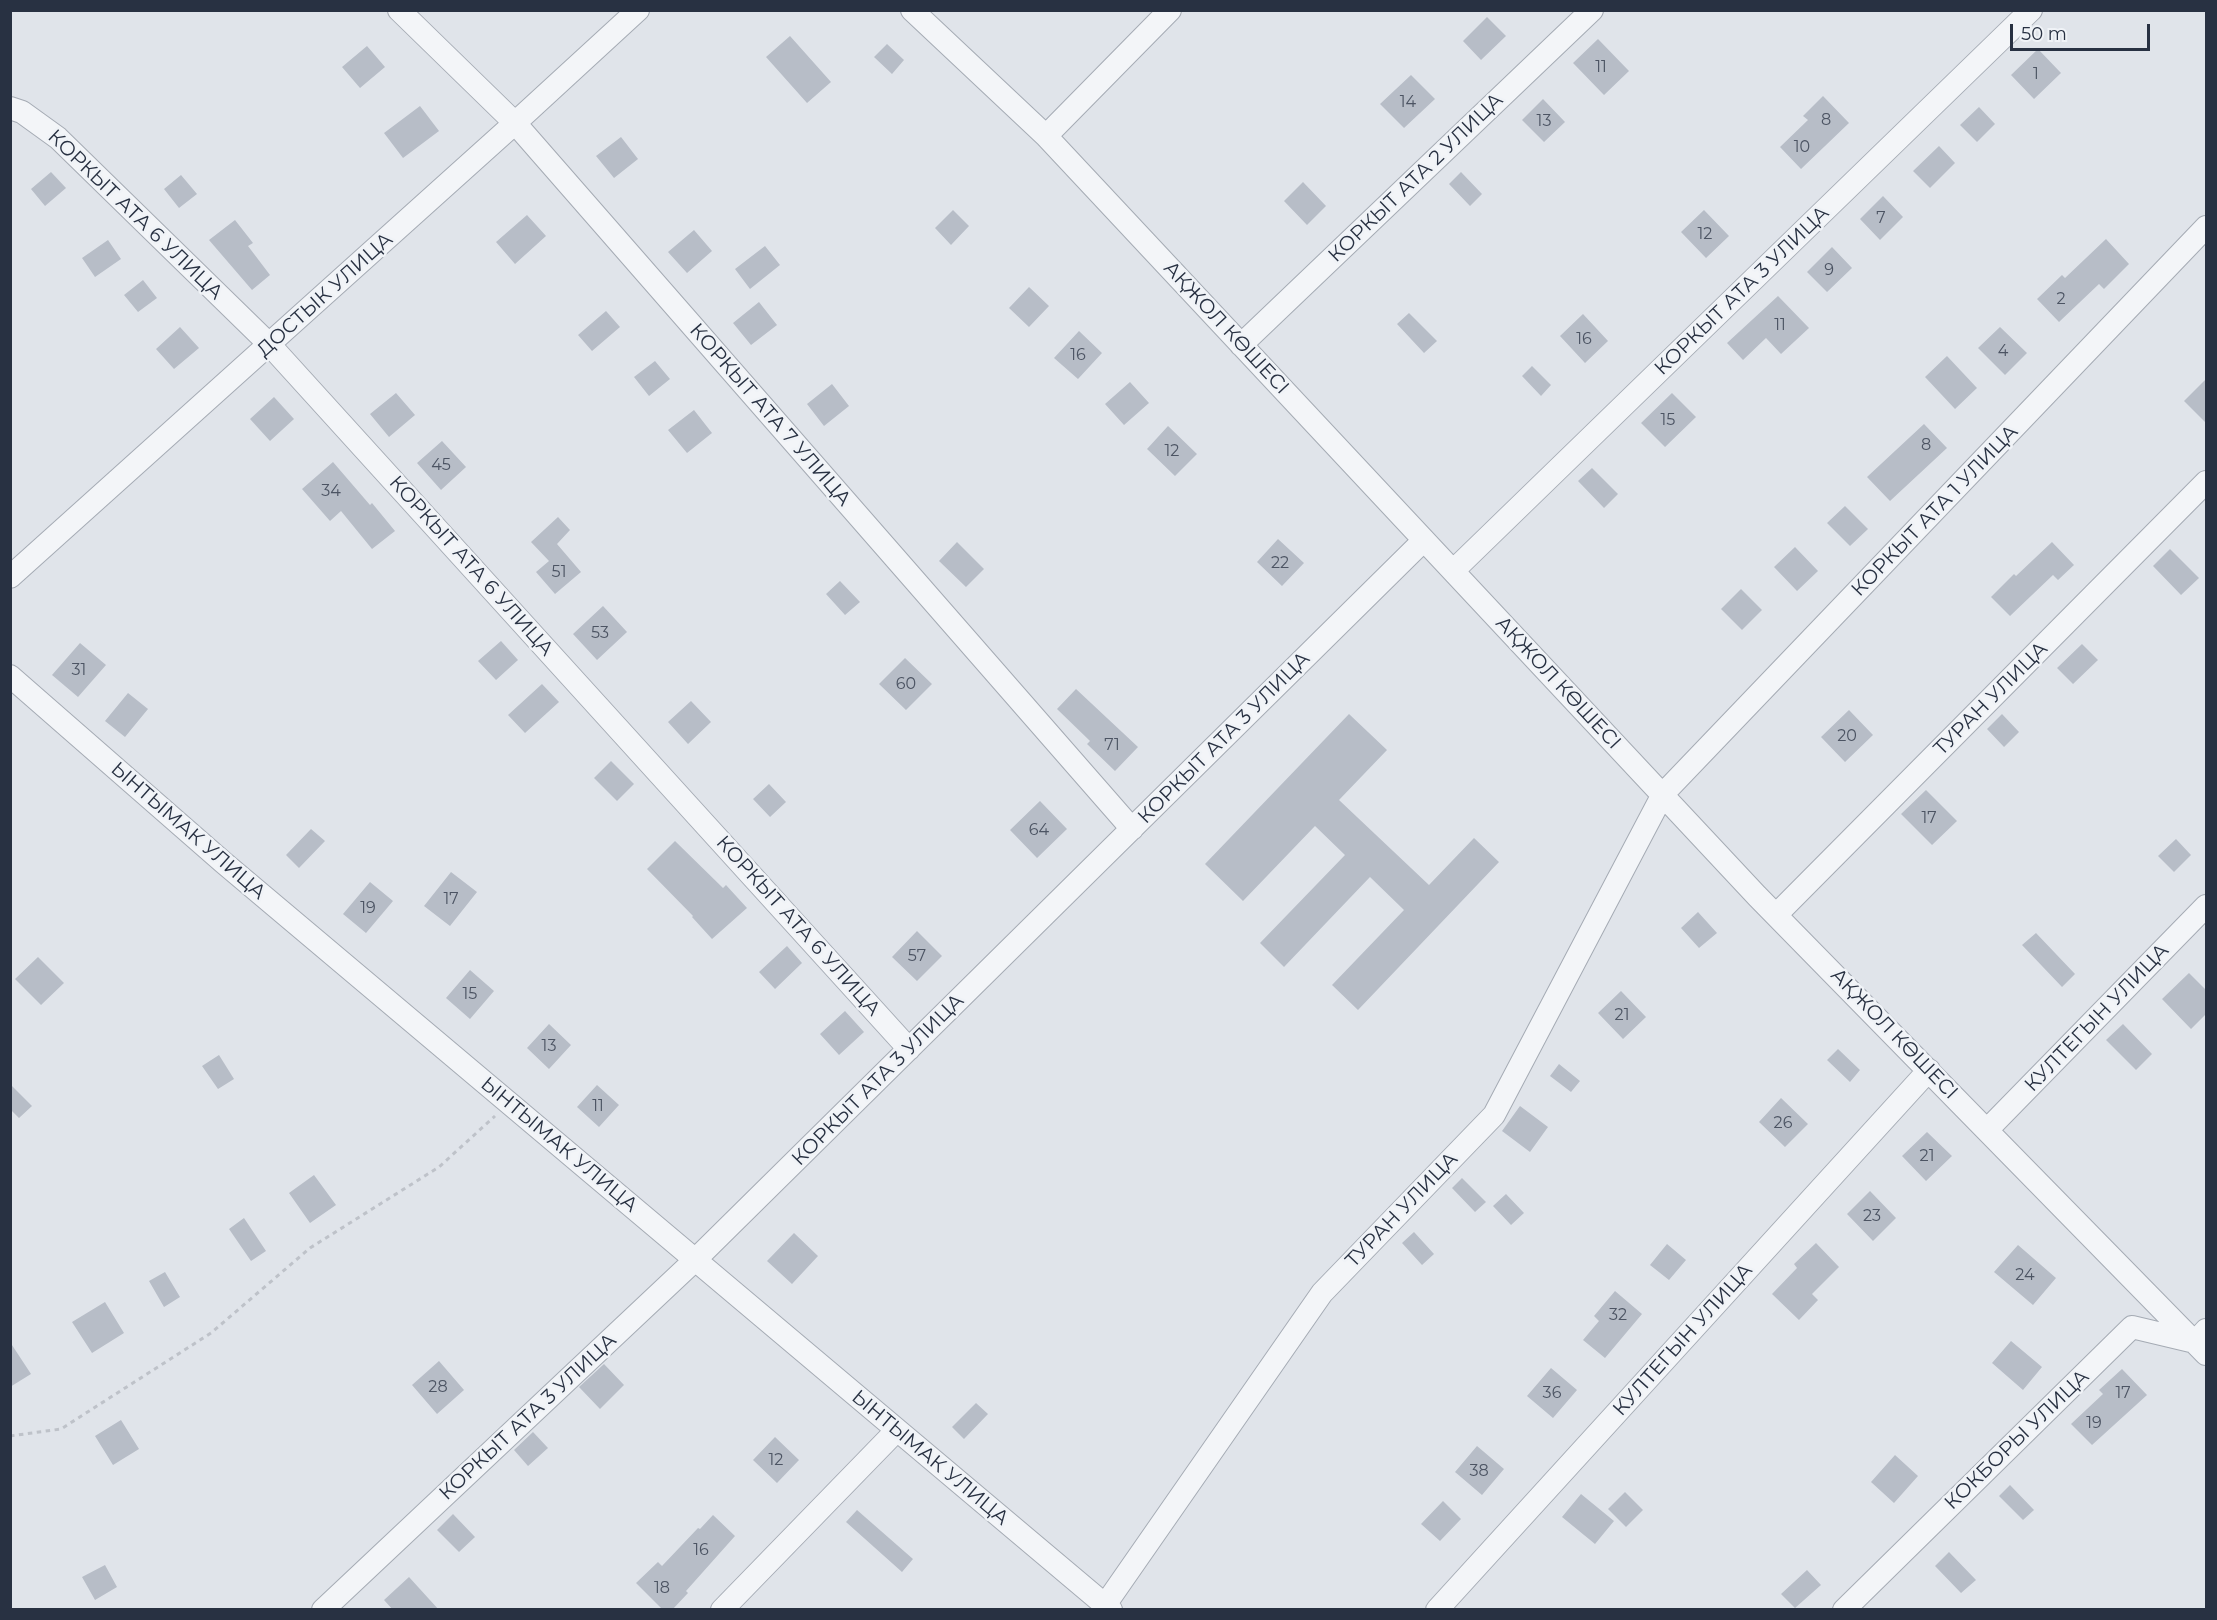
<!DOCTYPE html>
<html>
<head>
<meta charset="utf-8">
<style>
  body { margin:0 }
  #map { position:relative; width:2217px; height:1620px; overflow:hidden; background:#e0e4ea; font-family:Montserrat,sans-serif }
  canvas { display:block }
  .frame { position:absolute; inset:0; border:12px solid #283142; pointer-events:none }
  .scale { position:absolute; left:2010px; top:24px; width:140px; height:27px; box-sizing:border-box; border:3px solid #283142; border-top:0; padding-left:8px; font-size:18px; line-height:21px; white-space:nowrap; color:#283142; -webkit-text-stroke:4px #f0f3f7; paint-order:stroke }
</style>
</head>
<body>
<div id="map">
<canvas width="2217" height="1620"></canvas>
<div class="frame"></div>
<div class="scale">50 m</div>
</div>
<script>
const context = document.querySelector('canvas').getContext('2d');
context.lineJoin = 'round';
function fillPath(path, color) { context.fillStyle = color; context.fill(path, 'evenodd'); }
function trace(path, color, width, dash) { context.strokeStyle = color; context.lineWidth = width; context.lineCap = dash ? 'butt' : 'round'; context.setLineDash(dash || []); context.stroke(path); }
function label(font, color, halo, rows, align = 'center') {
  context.font = font + ' Montserrat,sans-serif'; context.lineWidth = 5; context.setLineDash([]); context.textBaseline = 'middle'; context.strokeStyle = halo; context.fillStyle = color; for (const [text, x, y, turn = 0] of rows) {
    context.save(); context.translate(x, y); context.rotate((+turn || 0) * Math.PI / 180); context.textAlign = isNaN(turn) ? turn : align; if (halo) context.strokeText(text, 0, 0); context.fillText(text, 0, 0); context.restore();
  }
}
const building = new Path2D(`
  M1487,17L1506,36L1481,60L1463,41Z
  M790,36L831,82L807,103L766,57Z
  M1598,39L1629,71L1604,95L1573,63Z
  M887,44L904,60L892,74L874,57Z
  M367,46L385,67L360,88L342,67Z
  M2038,49L2061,73L2034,99L2011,75Z
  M1411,75L1435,99L1404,128L1380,104Z
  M1823,96L1849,123L1801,169L1780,147L1808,120L1803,116Z
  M1543,99L1565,122L1544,142L1522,120Z
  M420,106L439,131L403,158L384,133Z
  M1979,107L1995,124L1977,142L1960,125Z
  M621,137L638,159L614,178L596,156Z
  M1939,146L1955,163L1930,188L1913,171Z
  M51,172L66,188L45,206L31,189Z
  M1461,172L1482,194L1470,206L1449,184Z
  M181,175L197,194L179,208L164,189Z
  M1303,182L1326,206L1307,225L1284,201Z
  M1883,196L1903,217L1880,240L1860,219Z
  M953,210L969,226L951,245L935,228Z
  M1704,210L1729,236L1706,258L1681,232Z
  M527,215L546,236L515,264L496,242Z
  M235,220L253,243L248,246L270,275L252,290L209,240Z
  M694,230L712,251L687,273L668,252Z
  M2106,239L2129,264L2104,289L2099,284L2059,322L2037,299L2062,275L2065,278Z
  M108,240L121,259L95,277L82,258Z
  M765,246L780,265L750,289L735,269Z
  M1832,247L1852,268L1827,292L1807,272Z
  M143,280L157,298L138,312L124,295Z
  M1029,287L1049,306L1029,327L1009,308Z
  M1778,296L1809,328L1781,354L1766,338L1743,360L1727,343Z
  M759,302L777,325L751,345L733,323Z
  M606,311L620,327L592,351L578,335Z
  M1409,313L1437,341L1424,353L1397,324Z
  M1583,314L1608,341L1585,363L1560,336Z
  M180,327L199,348L174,369L156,349Z
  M2000,327L2027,353L2005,375L1978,348Z
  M1079,331L1102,353L1078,379L1054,358Z
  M1947,356L1977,388L1955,409L1925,377Z
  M655,361L670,379L649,396L634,377Z
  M1532,366L1551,385L1541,396L1522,376Z
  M2206,379V423L2184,401Z
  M1130,382L1149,403L1124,425L1105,404Z
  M832,384L849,406L824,426L807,404Z
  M396,393L415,415L389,437L370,414Z
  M1672,393L1696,417L1665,447L1641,423Z
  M274,397L294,419L270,441L250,419Z
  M694,410L712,433L687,453L668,430Z
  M1924,424L1947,448L1890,501L1867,477Z
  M1168,426L1197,454L1175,476L1147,449Z
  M442,441L466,467L441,490L417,463Z
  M333,462L370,505L372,503L395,531L372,549L341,511L330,521L302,489Z
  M1592,468L1618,494L1604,508L1578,481Z
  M1845,506L1868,529L1850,546L1827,523Z
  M558,517L570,530L557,544L581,572L555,594L536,572L549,561L531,542Z
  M1278,539L1304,563L1282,586L1257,562Z
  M957,542L984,569L966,587L939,561Z
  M2052,542L2074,565L2058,580L2053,575L2010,616L1991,597L2014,574L2016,576Z
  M1795,547L1818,571L1797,591L1774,567Z
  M2170,549L2199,578L2181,595L2153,566Z
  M840,581L860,602L845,615L826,594Z
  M1741,589L1762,610L1742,630L1721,609Z
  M603,606L627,632L597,660L573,634Z
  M501,641L518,660L496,680L478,661Z
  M80,643L106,665L78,697L52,675Z
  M2082,644L2098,660L2073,684L2057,668Z
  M905,658L932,684L906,710L879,684Z
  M542,684L559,702L525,733L508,715Z
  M1076,689L1138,747L1115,771L1087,744L1090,741L1057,709Z
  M128,693L148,709L125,737L105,721Z
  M691,701L711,722L688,744L668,722Z
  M1849,710L1873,735L1845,762L1821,737Z
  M1349,714L1387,750L1339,800L1429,885L1474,838L1499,862L1358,1010L1332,985L1404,910L1370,877L1284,967L1260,943L1345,855L1315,826L1243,901L1205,864Z
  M2002,714L2019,732L2004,747L1987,729Z
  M611,761L634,784L617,801L594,778Z
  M769,784L786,802L770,817L753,799Z
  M1926,790L1957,821L1932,845L1901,814Z
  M1040,801L1067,829L1037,858L1010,830Z
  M311,829L325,841L299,868L286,855Z
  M2176,839L2191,855L2174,872L2158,856Z
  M675,841L723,888L726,885L747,908L712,939L692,917L693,916L647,869Z
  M451,872L477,892L450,926L424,906Z
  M370,882L393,901L366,933L343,914Z
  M1698,912L1717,933L1699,948L1681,928Z
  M917,931L942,956L917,981L892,957Z
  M2036,933L2075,974L2062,987L2022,945Z
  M787,946L802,963L775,989L759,972Z
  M38,957L64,983L41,1005L15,979Z
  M470,970L494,991L470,1019L446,998Z
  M2189,973L2206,990V1014L2191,1029L2162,999Z
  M1621,991L1646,1017L1623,1039L1598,1013Z
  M845,1011L864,1032L839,1055L820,1034Z
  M549,1024L571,1045L549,1069L527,1048Z
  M2123,1024L2152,1054L2136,1070L2106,1040Z
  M1838,1049L1860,1070L1850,1082L1827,1060Z
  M219,1055L234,1079L218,1089L202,1066Z
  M1559,1064L1580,1081L1571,1092L1550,1076Z
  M10,1084L32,1106L19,1118L10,1109Z
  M597,1085L619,1105L599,1127L577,1107Z
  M1781,1098L1808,1124L1785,1147L1759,1122Z
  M1520,1106L1548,1127L1530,1152L1502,1131Z
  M1927,1132L1952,1156L1926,1181L1902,1156Z
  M314,1175L336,1205L310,1223L289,1193Z
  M1462,1178L1486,1202L1475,1212L1452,1188Z
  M1870,1191L1896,1218L1873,1241L1847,1214Z
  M1506,1194L1524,1213L1511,1225L1493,1206Z
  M244,1218L266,1251L251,1261L229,1229Z
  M1414,1232L1434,1254L1422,1265L1402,1243Z
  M794,1233L818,1256L792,1284L767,1261Z
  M1816,1243L1839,1267L1812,1294L1818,1300L1799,1320L1772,1294L1797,1268L1794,1264Z
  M1667,1244L1686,1260L1669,1280L1650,1265Z
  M2018,1245L2056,1278L2033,1305L1994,1272Z
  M165,1272L180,1297L164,1307L149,1281Z
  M1615,1291L1642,1314L1605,1358L1583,1340L1599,1321L1594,1316Z
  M105,1302L124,1333L92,1353L72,1322Z
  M2011,1341L2042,1367L2023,1390L1992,1363Z
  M10,1342L31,1374L10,1387Z
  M439,1361L464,1390L437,1414L412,1385Z
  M604,1364L624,1385L600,1409L579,1387Z
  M1551,1368L1577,1390L1553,1418L1527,1396Z
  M2122,1369L2147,1395L2092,1445L2071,1424L2103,1394L2099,1390Z
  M976,1403L988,1414L964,1439L952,1427Z
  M121,1420L139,1449L113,1465L95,1436Z
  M533,1432L548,1448L528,1466L514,1450Z
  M775,1437L799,1460L777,1483L753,1460Z
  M1477,1446L1504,1469L1482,1495L1455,1472Z
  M1895,1455L1918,1476L1894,1503L1871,1482Z
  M2010,1485L2034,1510L2023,1520L1999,1496Z
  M1625,1492L1643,1510L1626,1527L1608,1509Z
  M1581,1494L1614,1521L1595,1544L1562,1517Z
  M1443,1501L1461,1519L1440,1541L1421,1524Z
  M857,1510L913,1559L902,1572L846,1522Z
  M453,1514L475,1537L459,1552L437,1530Z
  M713,1515L735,1536L686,1591L688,1593L672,1610H663L636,1583L658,1562L662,1566L698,1528L700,1529Z
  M1949,1552L1976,1580L1961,1593L1935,1566Z
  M105,1565L117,1587L95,1600L82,1577Z
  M1807,1570L1821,1585L1795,1608L1781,1594Z
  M409,1577L439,1610H393L384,1600Z`);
const path = new Path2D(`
  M10,1436L61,1429L211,1333L310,1248L439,1167L495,1116`);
const minor = new Path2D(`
  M399,10L515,123L1132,829
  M912,10L1046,136L1757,896L2206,1354
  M10,108L22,112L58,138L269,344L909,1049
  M1046,136L1170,10
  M1241,345L1592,10
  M1453,571L2031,10
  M10,577L515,123L638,10
  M10,676L224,863L1111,1610
  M1776,915L2206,482
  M1987,1130L2206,906
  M1105,1605L1322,1293L1494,1115L1663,794L2206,227
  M323,1610L695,1260L1424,540
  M722,1610L897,1430
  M1437,1610L1929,1070
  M1844,1610L2132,1327L2195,1342L2206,1330`);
const numberNames = [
  ["11",1601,67],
  ["1",2036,74],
  ["14",1408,102],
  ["8",1826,120],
  ["13",1544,121],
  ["10",1802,147],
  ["7",1881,218],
  ["12",1705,234],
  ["9",1829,270],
  ["2",2061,299],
  ["11",1780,325],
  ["16",1584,339],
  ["4",2003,351],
  ["16",1078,355],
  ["15",1668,420],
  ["8",1926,445],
  ["12",1172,451],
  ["45",441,465],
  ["34",331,491],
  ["22",1280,563],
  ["51",559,572],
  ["53",600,633],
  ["31",79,670],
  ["60",906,684],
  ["20",1847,736],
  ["71",1112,745],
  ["17",1929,818],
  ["64",1039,830],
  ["17",451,899],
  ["19",368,908],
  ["57",917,956],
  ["15",470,994],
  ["21",1622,1015],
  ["13",549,1046],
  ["11",598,1106],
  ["26",1783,1123],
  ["21",1927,1156],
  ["23",1872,1216],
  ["24",2025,1275],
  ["32",1618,1315],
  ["28",438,1387],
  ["36",1552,1393],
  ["17",2123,1393],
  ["19",2094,1423],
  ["12",776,1460],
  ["38",1479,1471],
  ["16",701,1550],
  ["18",662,1588]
];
const streetNames = [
  ["КОРКЫТ АТА 2 УЛИЦА",1416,178,-44],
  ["КОРКЫТ АТА 6 УЛИЦА",135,215,44],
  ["КОРКЫТ АТА 3 УЛИЦА",1742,291,-44],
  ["ДОСТЫК УЛИЦА",325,295,-42],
  ["АҚЖОЛ КӨШЕСІ",1226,328,47],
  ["КОРКЫТ АТА 7 УЛИЦА",770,415,49],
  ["КОРКЫТ АТА 1 УЛИЦА",1935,511,-46],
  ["КОРКЫТ АТА 6 УЛИЦА",471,566,48],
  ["АҚЖОЛ КӨШЕСІ",1558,683,47],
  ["ТУРАН УЛИЦА",1991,699,-45],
  ["КОРКЫТ АТА 3 УЛИЦА",1224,738,-45],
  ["ЫНТЫМАК УЛИЦА",188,831,41],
  ["КОРКЫТ АТА 6 УЛИЦА",798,926,48],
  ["КУЛТЕГЫН УЛИЦА",2097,1018,-46],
  ["АҚЖОЛ КӨШЕСІ",1894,1034,46],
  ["КОРКЫТ АТА 3 УЛИЦА",878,1080,-45],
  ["ЫНТЫМАК УЛИЦА",559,1145,40],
  ["ТУРАН УЛИЦА",1402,1210,-46],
  ["КУЛТЕГЫН УЛИЦА",1683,1340,-48],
  ["КОРКЫТ АТА 3 УЛИЦА",528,1417,-43],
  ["КОКБОРЫ УЛИЦА",2017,1440,-44],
  ["ЫНТЫМАК УЛИЦА",930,1458,40]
];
fillPath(building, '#b7bdc7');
trace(minor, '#a5abb4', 24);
trace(path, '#bec2c9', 3, [4.5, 4.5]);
trace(minor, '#f3f5f8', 22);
label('16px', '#4c5463', null, numberNames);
label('20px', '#283142', '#f0f3f7', streetNames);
</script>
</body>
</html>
